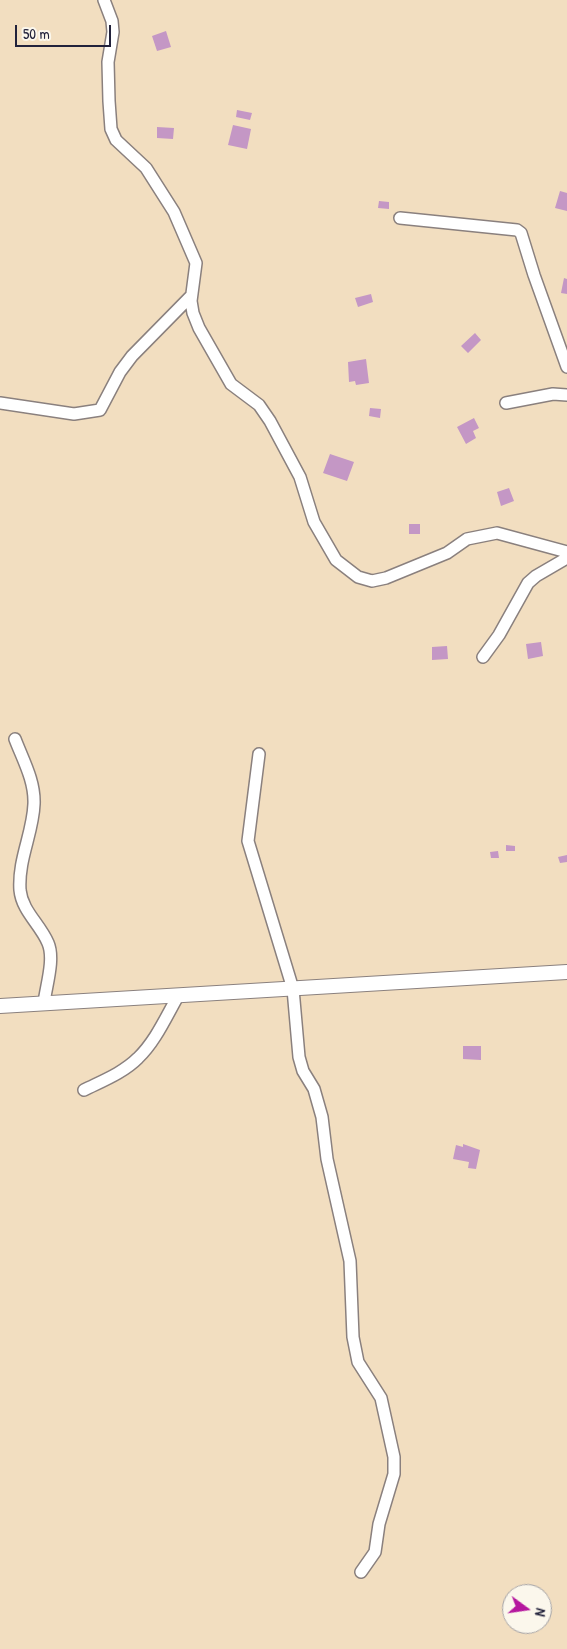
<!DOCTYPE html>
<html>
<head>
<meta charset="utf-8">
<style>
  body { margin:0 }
  #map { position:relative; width:567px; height:1649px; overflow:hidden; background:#f2dec0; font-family:"Patrick Hand",sans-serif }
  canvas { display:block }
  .north { position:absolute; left:502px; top:1584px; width:50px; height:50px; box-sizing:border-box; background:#fbf7ec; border:1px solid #a4a2a5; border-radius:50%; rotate:104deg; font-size:14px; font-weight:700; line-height:20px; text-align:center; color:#22223b }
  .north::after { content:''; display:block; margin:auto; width:18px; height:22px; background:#b5179e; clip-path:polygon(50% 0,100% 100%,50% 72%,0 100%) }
  .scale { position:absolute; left:15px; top:25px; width:96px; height:22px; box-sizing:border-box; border:2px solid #22223b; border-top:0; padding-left:6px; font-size:15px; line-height:18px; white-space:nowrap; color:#22223b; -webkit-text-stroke:4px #fbf7ec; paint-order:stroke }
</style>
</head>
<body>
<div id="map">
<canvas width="567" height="1649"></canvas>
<div class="north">N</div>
<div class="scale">50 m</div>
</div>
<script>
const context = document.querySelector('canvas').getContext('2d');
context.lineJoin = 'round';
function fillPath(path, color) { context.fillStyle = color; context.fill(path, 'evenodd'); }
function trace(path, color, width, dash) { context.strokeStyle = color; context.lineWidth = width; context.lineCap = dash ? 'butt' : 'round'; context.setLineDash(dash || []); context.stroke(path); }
const building = new Path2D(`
  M166,31L171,47L157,51L152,36Z
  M237,110L252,113L250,120L236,117Z
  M233,125L251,129L247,149L228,145Z
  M157,127L174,128L173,139L157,138Z
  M560,191L567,193V211L555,208Z
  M379,201L389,202V209L378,208Z
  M564,278L567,279V294L561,293Z
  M371,294L373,302L358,307L355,298Z
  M475,333L481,340L468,353L461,346Z
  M366,359L369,383L356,385L355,381L349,382L348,362Z
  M370,408L381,409L380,418L369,416Z
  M474,418L479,428L473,431L476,438L466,444L457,427Z
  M330,454L354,462L347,481L323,473Z
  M509,488L514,501L501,506L497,492Z
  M409,524H420V534H409Z
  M541,642L543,656L528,659L526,644Z
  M447,646L448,659L432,660V647Z
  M506,845L515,846V851H506Z
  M498,851L499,858H491L490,852Z
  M567,855V862L560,863L558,857Z
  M463,1046H481V1060L463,1059Z
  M463,1144L480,1150L476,1169L468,1168L469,1162L453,1159L456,1145L463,1147Z`);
const minor = new Path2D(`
  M104,0L112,21L113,32L108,62L109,101L111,129L116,140L146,168L174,212L196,263L191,301L193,313L199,328L231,384L259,405L270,421L300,477L314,522L336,560L358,577L372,581L386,578L447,553L467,539L497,533L567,552
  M400,218L517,230L521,233L534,275L567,367
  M0,403L74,414L100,410L120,372L132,356L191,296
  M506,403L553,394L567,395
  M483,657L499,635L528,583L536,576L567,558
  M15,739C23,760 35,781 34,804C33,833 18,859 20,890C22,911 40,924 48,943C55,959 46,986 44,1003
  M259,754L248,841L293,989L299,1057L303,1071L314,1089L322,1117L327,1159L350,1261L353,1337L358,1362L381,1398L394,1457V1474L379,1524L375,1552L361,1572
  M84,1090C102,1081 123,1073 138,1058C155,1042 166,1017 178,996`);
const tertiary = new Path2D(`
  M0,1006L567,972`);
fillPath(building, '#c497c5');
trace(minor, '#8a807e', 14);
trace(tertiary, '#8a807e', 16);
trace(minor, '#fff', 11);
trace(tertiary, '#fff', 14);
</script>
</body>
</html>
